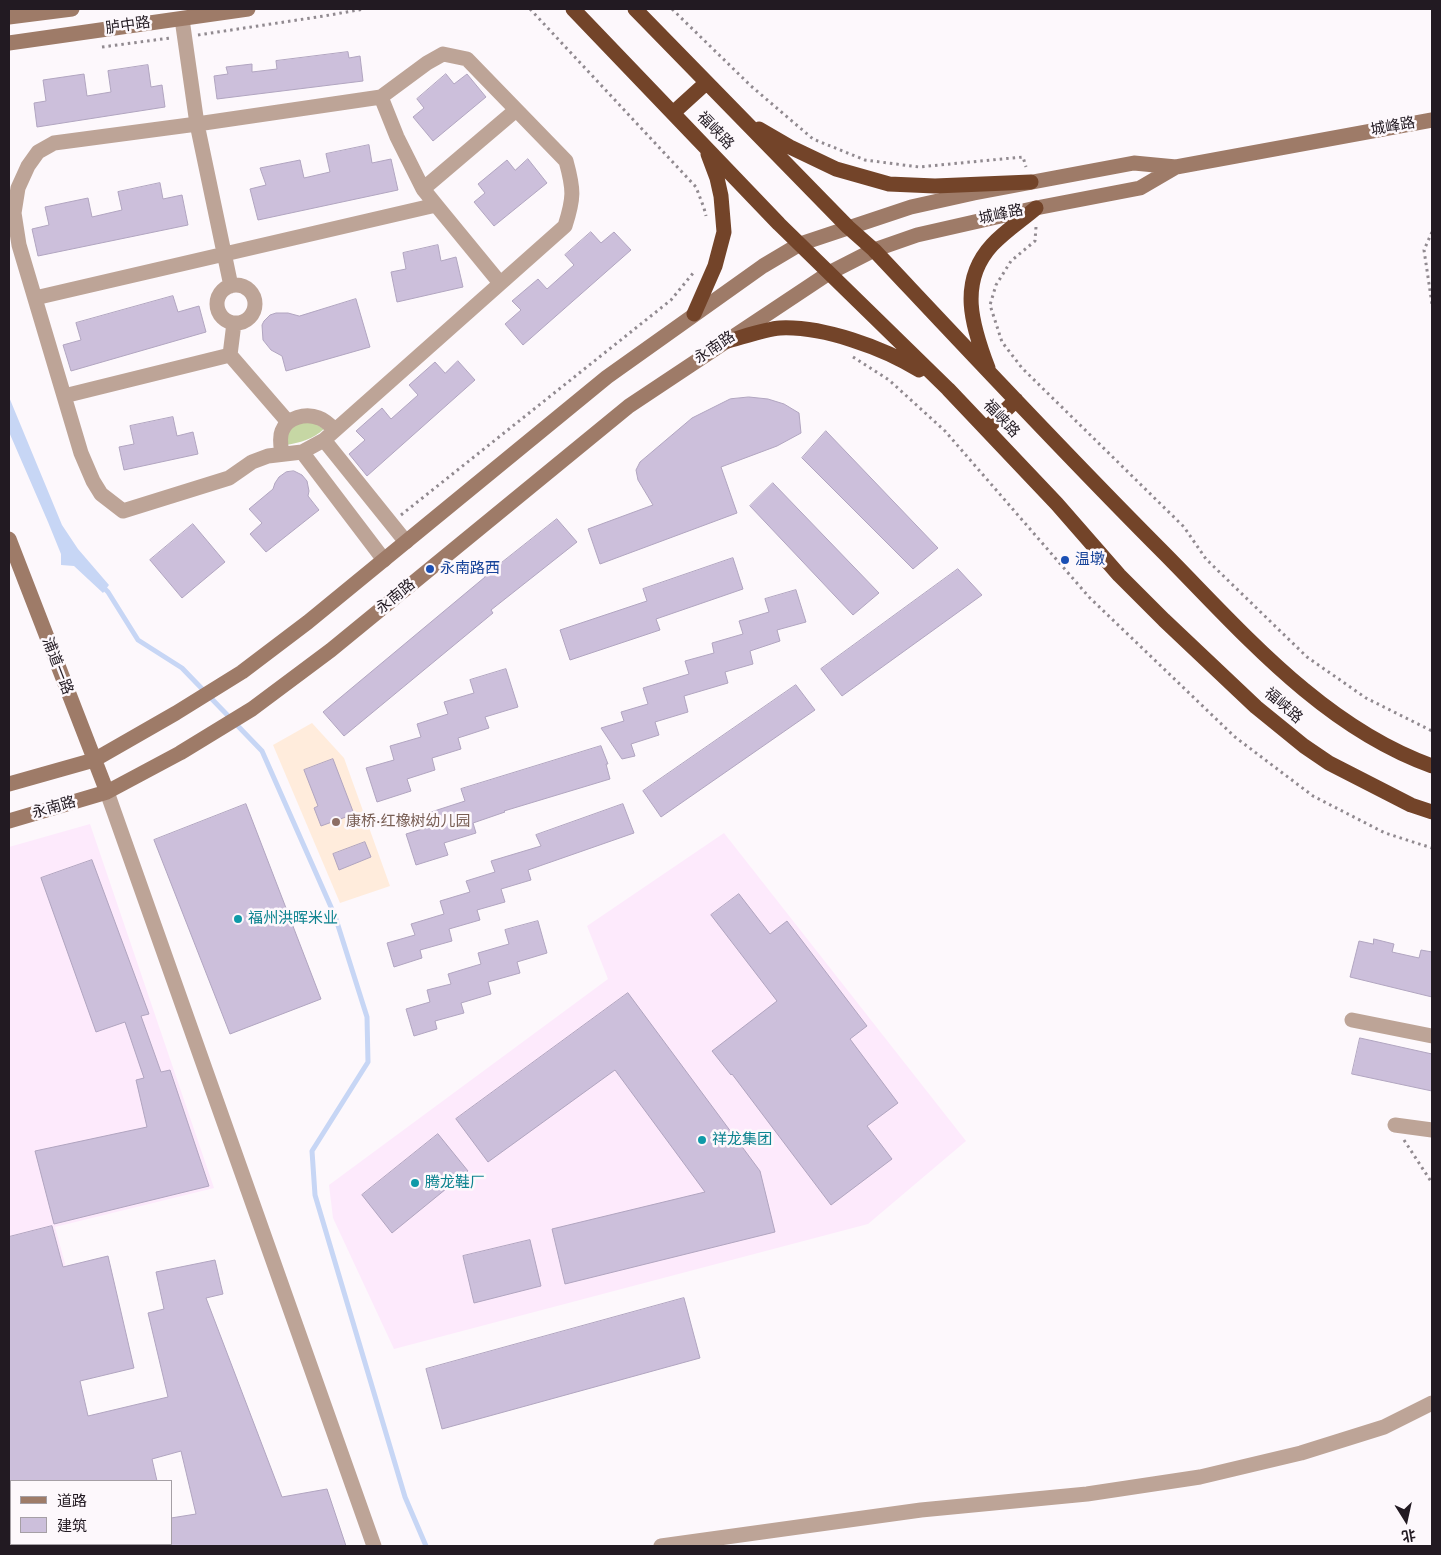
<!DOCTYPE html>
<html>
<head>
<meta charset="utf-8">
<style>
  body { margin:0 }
  #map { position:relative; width:1441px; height:1555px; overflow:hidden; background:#fdf8fc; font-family:Signika,"Noto Sans SC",sans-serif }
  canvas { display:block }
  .frame { position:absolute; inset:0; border:10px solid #221a22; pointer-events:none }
  .legend { position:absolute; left:10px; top:1480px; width:162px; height:65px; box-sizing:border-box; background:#fdf8fc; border:1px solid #a59fa5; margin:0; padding:6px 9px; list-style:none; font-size:15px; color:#221a22 }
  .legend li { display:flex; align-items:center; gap:10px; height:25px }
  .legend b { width:25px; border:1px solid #a59fa5 }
  .north { position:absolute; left:1381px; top:1495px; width:50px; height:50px; -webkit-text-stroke:4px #fdf8fc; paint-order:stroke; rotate:170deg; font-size:14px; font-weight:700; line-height:20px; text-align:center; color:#221a22 }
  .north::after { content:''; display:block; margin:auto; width:18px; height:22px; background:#221a22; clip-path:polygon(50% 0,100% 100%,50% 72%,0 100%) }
</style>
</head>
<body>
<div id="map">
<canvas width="1441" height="1555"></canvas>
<div class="frame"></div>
<ul class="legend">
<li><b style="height:6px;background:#9e7b68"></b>道路</li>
<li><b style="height:14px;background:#ccbfdb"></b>建筑</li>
</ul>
<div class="north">北</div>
</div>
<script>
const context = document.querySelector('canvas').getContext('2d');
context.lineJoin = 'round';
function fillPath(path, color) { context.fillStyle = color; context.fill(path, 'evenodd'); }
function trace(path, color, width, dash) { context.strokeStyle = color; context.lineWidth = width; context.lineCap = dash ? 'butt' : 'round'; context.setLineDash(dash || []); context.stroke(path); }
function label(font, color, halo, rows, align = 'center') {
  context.font = font + ' Signika,"Noto Sans SC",sans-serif'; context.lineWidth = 5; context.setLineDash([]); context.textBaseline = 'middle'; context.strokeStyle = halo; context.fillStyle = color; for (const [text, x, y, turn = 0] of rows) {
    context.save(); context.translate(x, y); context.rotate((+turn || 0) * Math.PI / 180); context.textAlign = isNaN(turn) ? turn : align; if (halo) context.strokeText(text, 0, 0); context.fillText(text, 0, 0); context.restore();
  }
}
const built = new Path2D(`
  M90,824L214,1188L55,1227L67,1271L9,1284V847Z
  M724,833L966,1141L868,1224L394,1349L333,1218L329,1185L608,979L587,926Z`);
const education = new Path2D(`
  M312,723L344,758L390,886L340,903L273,745Z`);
const green = new Path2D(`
  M311,421L324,429C313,439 300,443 285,445V436L292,424Z`);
const water = new Path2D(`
  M9,397L62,525L78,549L109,585L103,593L74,566L61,565V554L48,522L9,432Z`);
const stream = new Path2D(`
  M102,586L108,592L138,640L182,668L262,751L335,916L367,1017L368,1062L312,1151L315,1195L405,1497L426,1546`);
const building = new Path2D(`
  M348,52L349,58L360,56L363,81L217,99L214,76L228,74L226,67L252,64V72L277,69L276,61Z
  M148,65L151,87L162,85L165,107L37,127L34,103L46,101L43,80L84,74L87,96L111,92L108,71Z
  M446,74L454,84L467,74L486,97L433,141L413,117L424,108L417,99Z
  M369,145L372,163L391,159L398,190L258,220L250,189L266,185L260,168L300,160L304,178L330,172L326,154Z
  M528,159L547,183L494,226L474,202L485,193L478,184L507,160L515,170Z
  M160,183L163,199L182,195L188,225L38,256L32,229L49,225L45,207L88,198L92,217L122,210L118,192Z
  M591,232L601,243L614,232L631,250L523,345L505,324L521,310L512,301L538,279L547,289L574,265L565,255Z
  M438,245L441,261L456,257L463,287L397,302L391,272L406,269L403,253Z
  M173,296L178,312L199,306L206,332L71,371L63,345L81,340L76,323Z
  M356,299L370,347L286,371L282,356L271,350L263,340L262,325L264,321L270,315L276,313H288L299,316Z
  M458,361L475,380L367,476L349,454L365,440L356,431L382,408L391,419L418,395L409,385L435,362L445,373Z
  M749,397L768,399L784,404L799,413L801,433L777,446L721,467L737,513L600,564L588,529L653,505L638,480L636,470L640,462L692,418L730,399Z
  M173,417L177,436L193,432L198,454L124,470L119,447L134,444L130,426Z
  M826,431L938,548L913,569L802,458Z
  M294,471L302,475L307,481L309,491L308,496L319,510L266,552L250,534L262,523L249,509L273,489L275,483L279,477L286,472Z
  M773,483L879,593L853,615L750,506Z
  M557,519L577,542L491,610L493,613L344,736L323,712L485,577V576Z
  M193,524L225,562L182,598L150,560Z
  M733,558L743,589L656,619L660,630L570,660L560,630L647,601L643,589Z
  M958,569L982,595L842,696L821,669Z
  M796,590L806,622L777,630L780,641L750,651L753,664L725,672L728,683L684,696L688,712L655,722L659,735L631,744L635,756L622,759L601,728L624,721L621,712L648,704L643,688L689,674L685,661L714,653L712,643L743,634L739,621L769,612L765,599Z
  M506,669L518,707L485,717L489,728L458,738L461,749L432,758L435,770L407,779L411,791L377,802L366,768L394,760L390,746L421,737L417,724L448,714L444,702L474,693L470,680Z
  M796,685L815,710L661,817L643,791Z
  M601,746L608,764H606L610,779L504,811L505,812L473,823L476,833L444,843L448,855L416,865L406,834L432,826L428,813L465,801L461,789Z
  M333,759L354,814L321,826L314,808L318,806L304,770Z
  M246,804L321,999L230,1034L154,840Z
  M623,804L634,833L528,870L531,880L501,889L505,902L477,910L480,920L449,929L452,941L420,950L422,958L394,967L387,943L415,935L411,924L444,914L440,901L470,892L466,881L495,872L491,861L541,846L536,835Z
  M365,842L371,857L339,870L333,854Z
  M92,860L149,1014L141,1016L161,1072L170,1070L209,1186L54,1224L35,1151L147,1127L136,1080L144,1078L125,1022L96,1032L41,878Z
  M739,894L770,934L787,921L867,1026L850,1039L898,1103L867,1126L892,1159L831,1205L732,1074L731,1075L712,1051L777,1001L711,915Z
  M538,921L547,953L517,962L520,973L488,982L491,994L461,1003L464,1013L435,1021L437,1029L414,1036L406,1009L430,1002L427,990L451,984L448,974L481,964L478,953L509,944L505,930Z
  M1374,939L1394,944L1392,952L1419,958L1421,950L1432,952V997L1350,977L1359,941L1373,944Z
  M628,993L760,1171L775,1232L565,1284L552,1229L705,1192L615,1070L488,1162L456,1119Z
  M1360,1038L1432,1054V1091L1352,1074Z
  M438,1134L468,1171L392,1233L362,1195Z
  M52,1226L63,1267L108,1256L134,1368L80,1381L88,1416L168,1397L148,1313L164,1309L156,1272L215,1260L223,1294L206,1298L282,1497L327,1489L346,1546H171V1518L196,1514L181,1451L152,1459L157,1481H9V1237Z
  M530,1240L541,1286L474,1303L463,1256Z
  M684,1298L700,1358L442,1429L426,1369Z`);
const path = new Path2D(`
  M530,9L696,187L704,208L706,216
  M672,9L751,86L813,139L865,160L919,167L1023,157L1026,167
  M198,35L324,16L364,9
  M102,47L170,38
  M1036,227L1035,241L1011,261L996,285L990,305L1002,342L1022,368L1184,527L1206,559L1307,657L1366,698L1432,731
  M1432,232L1424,250L1432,304
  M853,357L889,380L945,431L1089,597L1235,737L1313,796L1385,833L1432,848
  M401,515L671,300L694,272
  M1404,1140L1432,1183`);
const street = new Path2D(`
  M182,19L197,124L231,286
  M443,54L467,59L566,161C574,190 574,198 565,226L324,440L302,452L268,456L252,462L229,478L123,511L101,494L93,481L81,453L19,245L14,213L18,188L28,166L38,152L54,143L197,124L381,97L427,63Z
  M381,97L397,137L423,189
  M436,205L500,283
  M217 304a19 19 0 1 1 38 0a19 19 0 1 1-38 0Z
  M35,298L436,205L423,189L516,110
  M234,323L230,355L288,422
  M64,396L230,355
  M324,440L406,542
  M302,452L384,560
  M282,454C281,447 279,438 282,431C287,417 306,413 319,418C325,420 330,425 335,430
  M107,792L374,1546
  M1352,1020L1432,1036
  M1395,1125L1432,1130
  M661,1546L921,1510L1087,1494L1200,1477L1301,1453L1384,1427L1432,1403`);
const secondary = new Path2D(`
  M9,17L72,9
  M9,43L248,9
  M9,539L107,792
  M9,784L94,760L176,713L242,672L308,622L607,377L763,266L800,244L911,207L974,193L1134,163L1176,167L1432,120
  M9,821L107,792L180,753L252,709L331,650L629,406L829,273L874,250L917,235L1036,208L1140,188L1176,167`);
const highway = new Path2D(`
  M573,9L779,224L948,389L1057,504L1119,575L1164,620L1256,707L1304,746L1329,763L1411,805L1432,812
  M635,9L848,227L874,250C970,352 1065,454 1164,553C1243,633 1323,727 1432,766
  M673,113L706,83
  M759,129L790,147L836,169L889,184L935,186L1031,182
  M694,314L715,266L724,232L721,196L717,178L708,154
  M724,342C740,338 765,329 780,328C823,326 884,348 919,370
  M988,368C972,326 958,282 992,245C1005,231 1022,220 1036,208
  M986,429L1016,400`);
const markers = [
  [1065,560,5,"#1a4fb4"],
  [430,569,5,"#1a4fb4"],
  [336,822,5,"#8d6e63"],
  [238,919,5,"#0f9aa8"],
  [702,1140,5,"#0f9aa8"],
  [415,1183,5,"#0f9aa8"]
];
const streetNames = [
  ["胪中路",128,26,-8],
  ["城峰路",1393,127,-10],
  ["福峡路",715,131,46],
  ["城峰路",1001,215,-12],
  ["永南路",715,348,-34],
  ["福峡路",1001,419,47],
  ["永南路",396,597,-39],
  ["浦道一路",57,666,69],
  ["福峡路",1283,706,41],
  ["永南路",54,808,-16]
];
const transitNames = [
  ["温墩",1075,560],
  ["永南路西",440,569]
];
const educationNames = [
  ["康桥·红橡树幼儿园",346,822]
];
const cultureNames = [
  ["福州洪晖米业",248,919],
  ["祥龙集团",712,1140],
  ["腾龙鞋厂",425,1183]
];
fillPath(built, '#fdeafc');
fillPath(education, '#ffecdc');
fillPath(green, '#c6d7a4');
fillPath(water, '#c7d6f5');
trace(stream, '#c7d6f5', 5);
fillPath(building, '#ccbfdb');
trace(building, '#b1a5c0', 1);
trace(path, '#918a90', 3, [2.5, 4]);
trace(street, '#bda497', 15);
trace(secondary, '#9e7b68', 15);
trace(highway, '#734429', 15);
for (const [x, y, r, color] of markers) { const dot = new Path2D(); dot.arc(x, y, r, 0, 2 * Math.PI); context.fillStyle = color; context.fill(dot); trace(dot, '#fdf8fc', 2); }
label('15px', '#221a22', '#fdf8fc', streetNames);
label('15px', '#164399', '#fdf8fc', transitNames, 'left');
label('15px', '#785e54', '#fdf8fc', educationNames, 'left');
label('15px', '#0d838f', '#fdf8fc', cultureNames, 'left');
</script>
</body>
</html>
